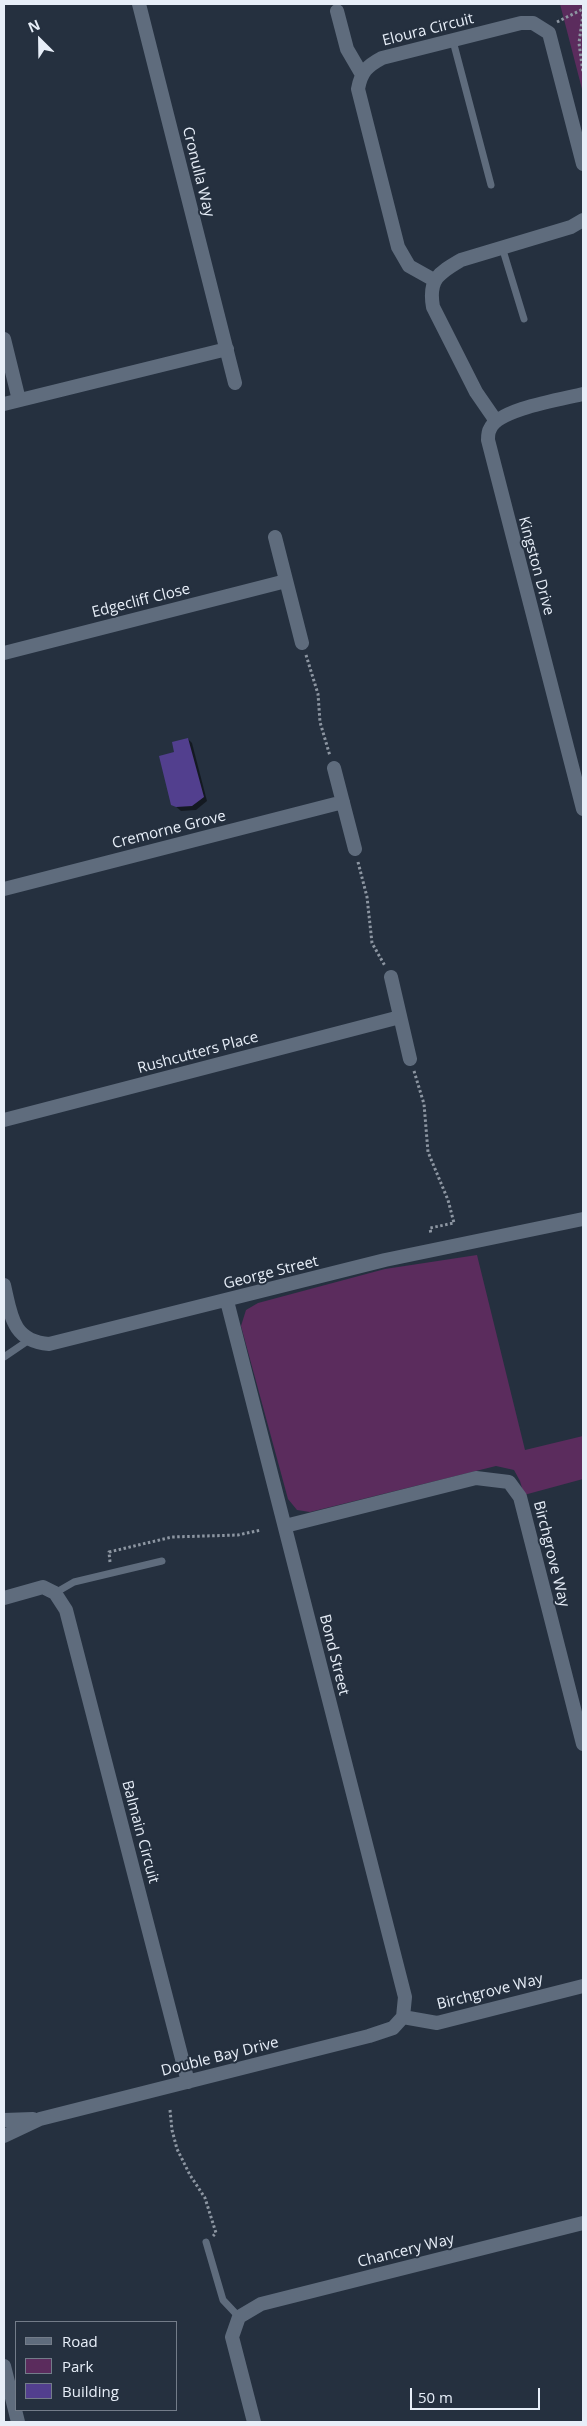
<!DOCTYPE html>
<html>
<head>
<meta charset="utf-8">
<style>
  body { margin:0 }
  #map { position:relative; width:587px; height:2426px; overflow:hidden; background:#25303f; font-family:"Open Sans",sans-serif }
  canvas { display:block }
  .frame { position:absolute; inset:0; border:5px solid #e7eef8; pointer-events:none }
  .legend { position:absolute; left:15px; top:2321px; width:162px; height:90px; box-sizing:border-box; background:#25303f; border:1px solid #737c89; margin:0; padding:6px 9px; list-style:none; font-size:15px; color:#e7eef8 }
  .legend li { display:flex; align-items:center; gap:10px; height:25px }
  .legend b { width:25px; border:1px solid #737c89 }
  .north { position:absolute; left:15px; top:15px; width:50px; height:50px; -webkit-text-stroke:4px #25303f; paint-order:stroke; rotate:337deg; font-size:14px; font-weight:700; line-height:20px; text-align:center; color:#e7eef8 }
  .north::after { content:''; display:block; margin:auto; width:18px; height:22px; background:#e7eef8; clip-path:polygon(50% 0,100% 100%,50% 72%,0 100%) }
  .scale { position:absolute; left:410px; top:2388px; width:130px; height:22px; box-sizing:border-box; border:2px solid #e7eef8; border-top:0; padding-left:6px; font-size:15px; line-height:18px; white-space:nowrap; color:#e7eef8; -webkit-text-stroke:4px #25303f; paint-order:stroke }
</style>
</head>
<body>
<div id="map">
<canvas width="587" height="2426"></canvas>
<div class="frame"></div>
<ul class="legend">
<li><b style="height:6px;background:#5f6c7d"></b>Road</li>
<li><b style="height:14px;background:#5b2c5d"></b>Park</li>
<li><b style="height:14px;background:#523f8e"></b>Building</li>
</ul>
<div class="north">N</div>
<div class="scale">50 m</div>
</div>
<script>
const context = document.querySelector('canvas').getContext('2d');
context.lineJoin = 'round';
function fillPath(path, color) { context.fillStyle = color; context.fill(path, 'evenodd'); }
function trace(path, color, width, dash) { context.strokeStyle = color; context.lineWidth = width; context.lineCap = dash ? 'butt' : 'round'; context.setLineDash(dash || []); context.stroke(path); }
function label(font, color, halo, rows, align = 'center') {
  context.font = font + ' "Open Sans",sans-serif'; context.lineWidth = 4; context.setLineDash([]); context.textBaseline = 'middle'; context.strokeStyle = halo; context.fillStyle = color; for (const [text, x, y, turn = 0] of rows) {
    context.save(); context.translate(x, y); context.rotate((+turn || 0) * Math.PI / 180); context.textAlign = isNaN(turn) ? turn : align; if (halo) context.strokeText(text, 0, 0); context.fillText(text, 0, 0); context.restore();
  }
}
const green = new Path2D(`
  M560,4H583V93Z
  M477,1255L525,1450L583,1436V1479L524,1495L520,1481L514,1470L496,1466L310,1512L297,1510L288,1499L241,1326L246,1310L258,1303L385,1269Z`);
const shadow = new Path2D(`
  M188,739L192,743L207,801L196,810L181,811L174,805L176,753Z`);
const building = new Path2D(`
  M188,738L204,797L192,806L176,807L171,805L159,756L174,752L172,742Z`);
const path = new Path2D(`
  M583,14L579,43L583,73
  M557,22L583,9
  M306,655L318,694L320,722L330,756
  M358,862L367,897L372,943L385,966
  M414,1071L424,1104L428,1152L448,1200L454,1223L430,1228L431,1235
  M110,1562L109,1552L172,1537L238,1535L261,1530
  M170,2110L172,2130L177,2149L190,2175L205,2198L216,2233L213,2236`);
const service = new Path2D(`
  M453,41L491,185
  M502,247L524,319
  M4,1357L29,1340
  M55,1593L74,1582L162,1561
  M206,2242L223,2300L239,2317`);
const minor = new Path2D(`
  M139,4L235,383
  M337,11L347,49L361,73
  M434,280L409,266L398,247L358,89C361,72 367,66 382,58L521,23H533L549,33L583,164
  M4,339L19,400
  M583,394C563,399 498,409 490,429C488,432 488,437 488,440L583,809
  M4,404L227,349
  M496,421L476,392L433,307C428,279 439,273 461,260L571,227L583,220
  M275,537L302,643
  M4,653L286,581
  M334,768L355,849
  M4,889L343,802
  M391,977L410,1059
  M4,1120L400,1017
  M4,1285C11,1315 12,1341 49,1344L385,1260L583,1219
  M227,1301L405,1997L403,2017
  M285,1526L476,1478L509,1482L520,1497L583,1744
  M4,1598L43,1587L55,1593L66,1610L188,2082
  M403,2017L437,2023L583,1986
  M4,2120L33,2119
  M4,2136L40,2119L369,2036L393,2028L403,2017
  M4,2366L18,2422
  M254,2422L232,2337L239,2317L261,2304L583,2223`);
const streetNames = [
  ["Eloura Circuit",428,30,-14],
  ["Cronulla Way",198,172,76],
  ["Kingston Drive",536,566,75],
  ["Edgecliff Close",141,601,-14],
  ["Cremorne Grove",169,830,-14],
  ["Rushcutters Place",198,1053,-15],
  ["George Street",271,1273,-14],
  ["Birchgrove Way",551,1554,76],
  ["Bond Street",334,1655,76],
  ["Balmain Circuit",140,1832,75],
  ["Birchgrove Way",490,1992,-14],
  ["Double Bay Drive",220,2057,-14],
  ["Chancery Way",406,2251,-14]
];
fillPath(green, '#5b2c5d');
fillPath(shadow, '#0007');
fillPath(building, '#523f8e');
trace(path, '#8d96a2', 3, [2.5, 2.5]);
trace(service, '#5f6c7d', 7);
trace(minor, '#5f6c7d', 14);
label('15px', '#e7eef8', '#25303f', streetNames);
</script>
</body>
</html>
